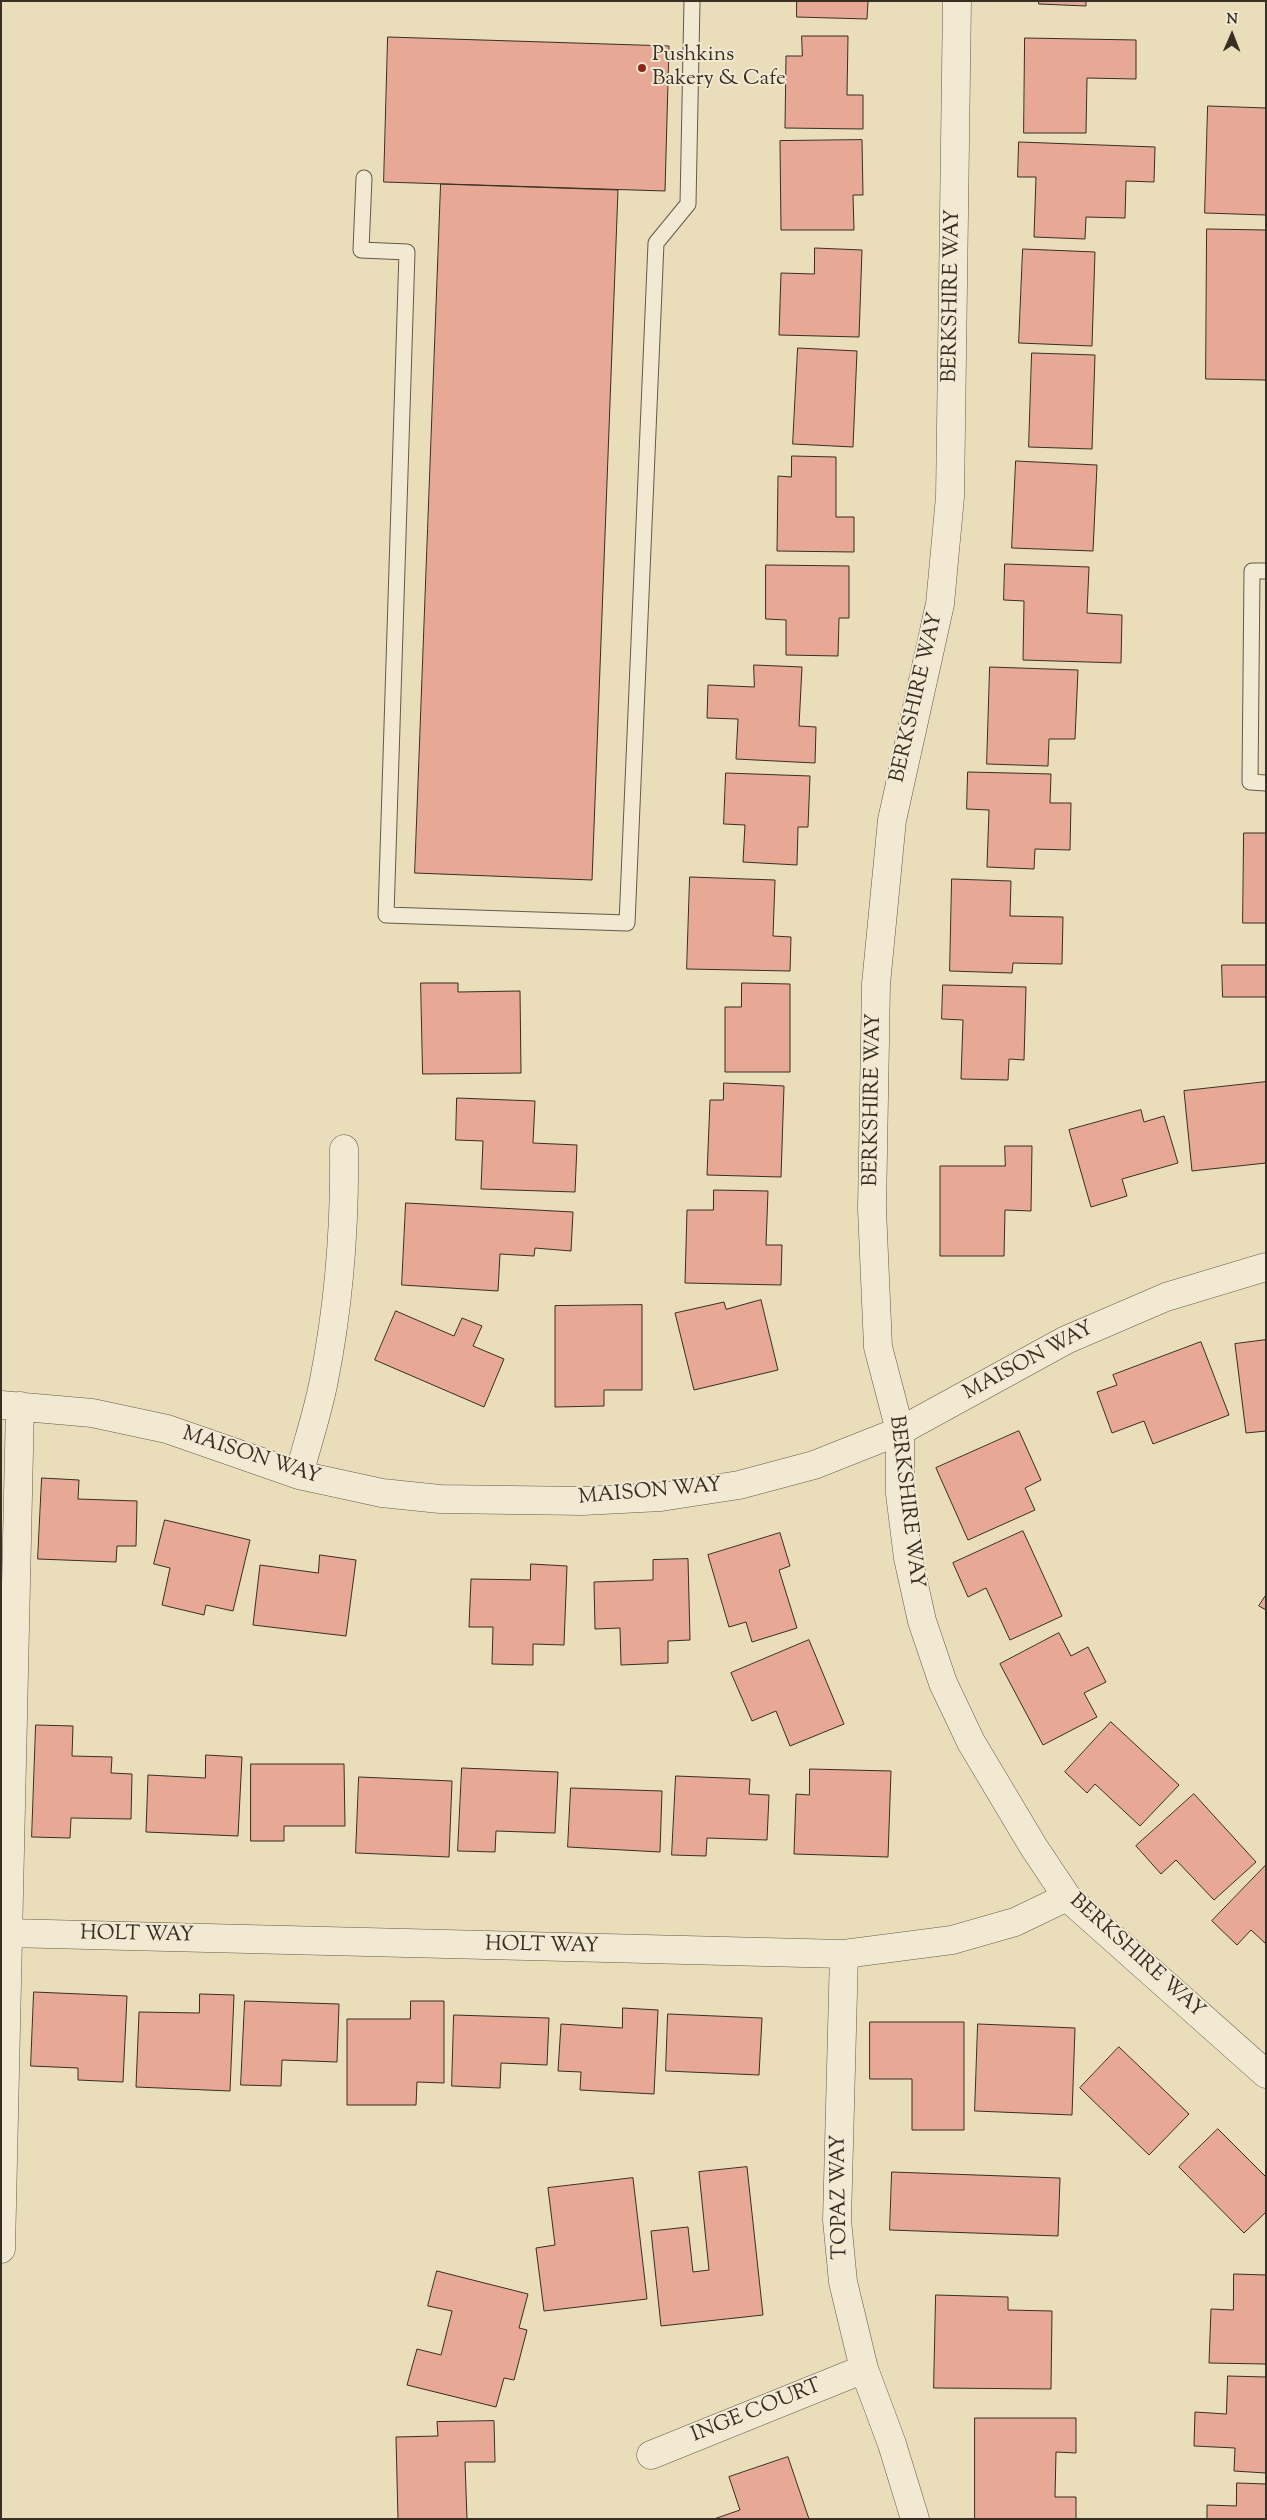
<!DOCTYPE html>
<html>
<head>
<meta charset="utf-8">
<style>
  body { margin:0 }
  #map { position:relative; width:1267px; height:2520px; overflow:hidden; background:#e9ddba; font-family:"Sorts Mill Goudy",serif }
  canvas { display:block }
  .frame { position:absolute; inset:0; border:2px solid #372e24; pointer-events:none }
  .north { position:absolute; left:1207px; top:10px; width:50px; height:50px; -webkit-text-stroke:4px #f1e9d2; paint-order:stroke; rotate:1deg; font-size:14px; font-weight:700; line-height:20px; text-align:center; color:#372e24 }
  .north::after { content:''; display:block; margin:auto; width:18px; height:22px; background:#372e24; clip-path:polygon(50% 0,100% 100%,50% 72%,0 100%) }
</style>
</head>
<body>
<div id="map">
<canvas width="1267" height="2520"></canvas>
<div class="frame"></div>
<div class="north">N</div>
</div>
<script>
const context = document.querySelector('canvas').getContext('2d');
context.lineJoin = 'round';
function fillPath(path, color) { context.fillStyle = color; context.fill(path, 'evenodd'); }
function trace(path, color, width, dash) { context.strokeStyle = color; context.lineWidth = width; context.lineCap = dash ? 'butt' : 'round'; context.setLineDash(dash || []); context.stroke(path); }
function label(font, color, halo, rows, align = 'center') {
  context.font = font + ' "Sorts Mill Goudy",serif'; context.lineWidth = 4; context.setLineDash([]); context.textBaseline = 'middle'; context.strokeStyle = halo; context.fillStyle = color; for (const [text, x, y, turn = 0] of rows) {
    context.save(); context.translate(x, y); context.rotate((+turn || 0) * Math.PI / 180); context.textAlign = isNaN(turn) ? turn : align; if (halo) context.strokeText(text, 0, 0); context.fillText(text, 0, 0); context.restore();
  }
}
const building = new Path2D(`
  M797,1H868L867,19L797,17Z
  M1039,1H1086V6L1039,4Z
  M802,36H848L847,95H863V129L785,128L786,56H802Z
  M388,37L669,46L665,191L384,182Z
  M1025,38L1136,40V79L1087,78L1086,133H1024Z
  M1208,106L1266,108V215L1205,213Z
  M862,140L863,195H853L854,230H781L780,141Z
  M1019,142L1155,147L1154,182L1126,181L1125,218L1086,217L1085,239L1034,237L1036,177H1018Z
  M441,184L618,190L592,880L415,873Z
  M1207,229L1266,230V380L1206,379Z
  M815,248L862,250L859,337L779,335L781,273L814,274Z
  M1023,249L1095,252L1092,346L1019,343Z
  M798,348L857,351L853,447L793,444Z
  M1032,353L1095,355L1092,449L1029,447Z
  M792,456L836,457V517H854V552L777,551L778,476L791,477Z
  M1016,461L1097,465L1093,551L1012,548Z
  M1005,564L1089,567L1087,613L1122,615L1121,663L1023,660L1024,601L1004,600Z
  M766,565L849,566V618H839L838,656L786,655V620L766,619Z
  M754,665L802,667L799,726L816,727L815,763L736,759L738,719L707,718L708,685L754,687Z
  M990,667L1078,670L1075,739H1049L1048,766L987,764Z
  M968,772L1051,774L1050,803H1071L1070,850L1035,849L1034,869L987,867L989,810L967,809Z
  M726,773L810,776L808,827H798L797,865L743,862L745,825L724,824Z
  M1244,833H1266V923H1243Z
  M690,877L775,880L773,936L791,937L790,971L687,969Z
  M952,879L1011,881L1010,916L1063,917L1062,964L1013,963L1012,973L950,971Z
  M1222,965H1266V997H1223Z
  M421,983H458V992L520,991L521,1073L423,1074Z
  M742,983L790,984V1072H725V1007H741Z
  M943,985L1026,987L1024,1060L1009,1059L1008,1080L961,1079L963,1020L942,1019Z
  M1266,1082V1163L1192,1171L1184,1091Z
  M724,1083L784,1086L781,1177L707,1175L710,1100H723Z
  M457,1098L535,1101L533,1143L577,1145L575,1192L481,1189L483,1141L456,1140Z
  M1141,1110L1144,1122L1164,1116L1178,1163L1122,1179L1127,1196L1091,1207L1069,1130Z
  M1005,1146H1032L1031,1211L1005,1210L1004,1256H940V1166H1005Z
  M714,1190L768,1191L766,1245H782L781,1285L685,1283L687,1210H713Z
  M406,1203L573,1212L571,1251L535,1248L534,1256L500,1254L498,1291L402,1285Z
  M761,1300L778,1370L694,1390L675,1313L724,1302L726,1309Z
  M642,1305V1390H604V1406L555,1407V1306Z
  M396,1311L454,1336L462,1318L482,1326L473,1346L504,1359L484,1407L375,1360Z
  M1266,1340V1431L1246,1433L1235,1344Z
  M1201,1342L1229,1415L1153,1444L1144,1421L1112,1433L1097,1392L1117,1385L1113,1375Z
  M1019,1431L1041,1480L1025,1488L1035,1510L968,1540L936,1468Z
  M42,1478L79,1480L78,1499L137,1501L136,1546H117L116,1562L38,1559Z
  M165,1520L250,1540L233,1611L206,1605L204,1615L162,1605L170,1568L154,1564Z
  M1023,1531L1062,1616L1010,1640L986,1588L968,1597L953,1563Z
  M780,1533L790,1566L779,1570L797,1628L752,1642L746,1622L729,1627L708,1555Z
  M320,1555L356,1560L346,1636L253,1625L260,1565L318,1573Z
  M688,1559L690,1640L668,1641V1663L621,1665L620,1628L595,1629L594,1582L653,1580V1560Z
  M531,1564L567,1566L564,1645L533,1644V1665L492,1664L493,1627H469L471,1579L530,1580Z
  M1266,1595V1610L1259,1606Z
  M1059,1633L1071,1656L1088,1647L1106,1682L1084,1693L1097,1717L1043,1745L1000,1664Z
  M809,1640L844,1724L790,1746L776,1711L752,1721L731,1673Z
  M1111,1722L1179,1785L1140,1826L1095,1784L1087,1793L1065,1772Z
  M36,1725L73,1726L72,1756L112,1757L111,1773L132,1774L131,1819L71,1818L70,1838L32,1837Z
  M206,1755L242,1757L238,1836L146,1832L148,1775L205,1778Z
  M251,1764H344L345,1826H284V1841H251Z
  M462,1768L558,1772L555,1833L496,1831L495,1852L458,1851Z
  M810,1769L891,1771L888,1857L794,1854L796,1794L809,1795Z
  M676,1776L750,1779L749,1794L769,1795L767,1840L707,1838L706,1856L672,1855Z
  M359,1777L452,1781L449,1857L356,1853Z
  M571,1788L662,1791L660,1852L568,1847Z
  M1194,1794L1256,1862L1214,1900L1176,1860L1161,1874L1136,1846Z
  M1266,1865V1944L1251,1930L1237,1945L1212,1921Z
  M34,1992L127,1996L123,2082L78,2080V2068L31,2066Z
  M200,1994L234,1995L230,2091L136,2087L139,2012L199,2013Z
  M245,2001L339,2004L337,2062L282,2060L281,2086L241,2085Z
  M411,2001H444V2083L417,2082L416,2105H347V2019H410Z
  M623,2008L658,2010L654,2094L580,2090L581,2072L558,2071L561,2024L622,2028Z
  M668,2014L762,2018L759,2075L666,2071Z
  M454,2015L549,2018L547,2065L501,2063L500,2088L452,2086Z
  M870,2022H964V2130H912V2079H870Z
  M978,2024L1075,2028L1072,2115L975,2111Z
  M1119,2047L1189,2114L1149,2155L1080,2088Z
  M1218,2129L1266,2177V2212L1244,2233L1179,2167Z
  M747,2167L763,2315L661,2326L651,2231L688,2227L693,2272L709,2270L699,2172Z
  M892,2172L1060,2178L1058,2236L890,2230Z
  M633,2178L647,2299L544,2311L536,2248L555,2245L548,2188Z
  M437,2271L528,2294L519,2328L527,2330L514,2380L504,2378L496,2407L407,2385L417,2349L441,2355L452,2311L428,2306Z
  M1234,2274L1266,2275V2364L1209,2363L1211,2309L1233,2310Z
  M936,2295L1008,2297V2310L1052,2311L1051,2389L934,2388Z
  M1228,2376L1266,2377V2473L1234,2471L1235,2448L1194,2446L1195,2412L1226,2414Z
  M975,2418H1076V2453L1056,2452L1055,2497H1076V2519H975Z
  M494,2421L495,2462H465L467,2519H398L396,2437L438,2436L437,2422Z
  M788,2457L809,2519H714L740,2510L729,2477Z
  M1237,2483L1266,2484V2519H1207V2505L1236,2506Z`);
const service = new Path2D(`
  M364,178L361,250L407,252L386,915L627,923L656,243L688,204L692,1
  M1266,571H1252L1250,782L1266,783`);
const minor = new Path2D(`
  M957,1L950,497L940,604L892,820L876,984L872,1209L878,1347L900,1431V1494L908,1558L922,1621L943,1683L971,1742L1033,1846L1067,1897L1266,2074
  M1,1405L92,1413L167,1429L299,1475L382,1493L440,1499L583,1501L661,1497L739,1485L814,1465L900,1431L1066,1340L1166,1297L1266,1267
  M299,1475C307,1444 318,1412 324,1380C339,1304 345,1227 344,1149
  M8,1933L844,1954L952,1940L1015,1922L1067,1897
  M844,1954L837,2220L843,2282L864,2369L892,2444L915,2519
  M1,2249L20,1406
  M651,2455L864,2369`);
const markers = [
  [642,68,5,"#8f2418"]
];
const poiNames = [
  ["Pushkins",652,56],
  ["Bakery & Cafe",652,80]
];
const streetNames = [
  ["BERKSHIRE WAY",953,296,-89],
  ["BERKSHIRE WAY",918,698,-77],
  ["BERKSHIRE WAY",874,1100,-89],
  ["MAISON WAY",1029,1362,-28],
  ["MAISON WAY",251,1457,18],
  ["MAISON WAY",650,1493,-5],
  ["BERKSHIRE WAY",905,1502,83],
  ["HOLT WAY",137,1936,1],
  ["HOLT WAY",542,1947,1],
  ["BERKSHIRE WAY",1136,1957,42],
  ["TOPAZ WAY",841,2197,-91],
  ["INGE COURT",757,2412,-22]
];
fillPath(building, '#e7a995');
trace(building, '#372e24', 1);
trace(service, '#645a4a', 17);
trace(minor, '#645a4a', 29);
trace(service, '#f1e9d2', 15);
trace(minor, '#f1e9d2', 28);
for (const [x, y, r, color] of markers) { const dot = new Path2D(); dot.arc(x, y, r, 0, 2 * Math.PI); context.fillStyle = color; context.fill(dot); trace(dot, '#f1e9d2', 2); }
label('21px', '#372e24', '#f1e9d2', poiNames, 'left');
label('21px', '#372e24', '#f1e9d2', streetNames);
</script>
</body>
</html>
